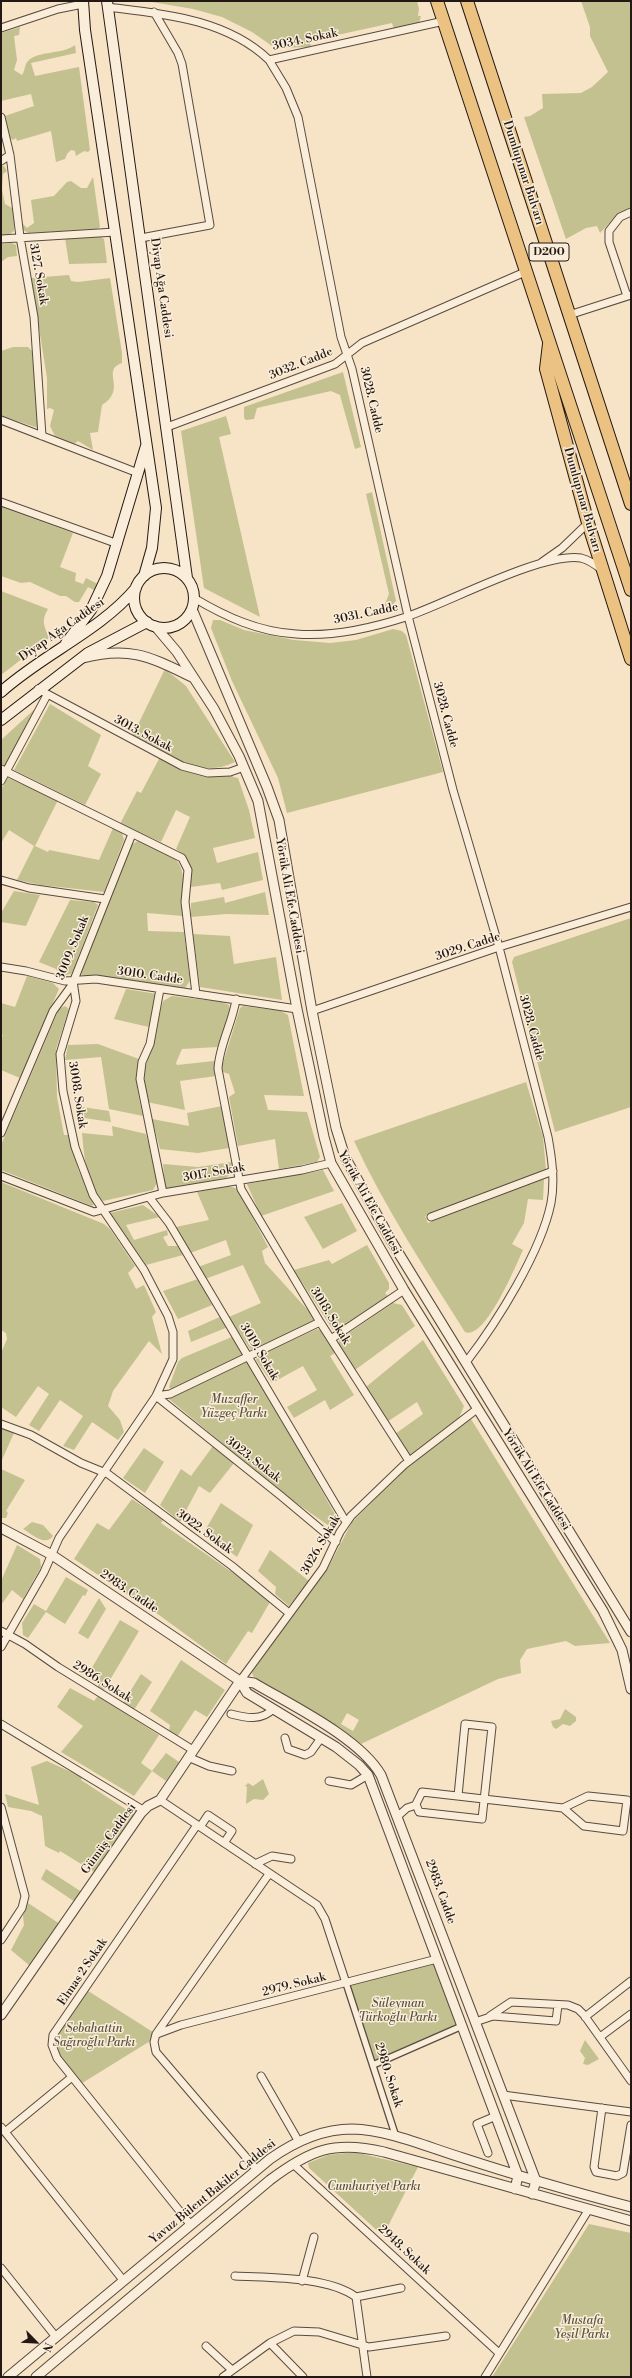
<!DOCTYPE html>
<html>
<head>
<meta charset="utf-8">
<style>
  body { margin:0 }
  #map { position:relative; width:632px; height:2378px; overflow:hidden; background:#f7e3c5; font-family:"Libre Bodoni",serif }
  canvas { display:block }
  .frame { position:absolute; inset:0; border:2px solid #231813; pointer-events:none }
  .north { position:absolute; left:16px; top:2322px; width:40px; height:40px; -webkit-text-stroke:3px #faedd9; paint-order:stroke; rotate:114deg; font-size:11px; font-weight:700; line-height:16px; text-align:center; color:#231813 }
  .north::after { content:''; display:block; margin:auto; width:14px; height:18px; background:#231813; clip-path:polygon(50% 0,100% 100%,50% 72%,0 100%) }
</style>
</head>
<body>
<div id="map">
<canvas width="632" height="2378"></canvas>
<div class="frame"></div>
<div class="north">N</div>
</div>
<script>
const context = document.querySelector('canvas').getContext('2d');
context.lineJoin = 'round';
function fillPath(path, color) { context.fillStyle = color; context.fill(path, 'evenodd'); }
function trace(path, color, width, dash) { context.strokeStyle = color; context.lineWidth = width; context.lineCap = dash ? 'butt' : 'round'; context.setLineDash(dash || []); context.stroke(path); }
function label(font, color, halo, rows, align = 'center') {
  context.font = font + ' "Libre Bodoni",serif'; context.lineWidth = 3; context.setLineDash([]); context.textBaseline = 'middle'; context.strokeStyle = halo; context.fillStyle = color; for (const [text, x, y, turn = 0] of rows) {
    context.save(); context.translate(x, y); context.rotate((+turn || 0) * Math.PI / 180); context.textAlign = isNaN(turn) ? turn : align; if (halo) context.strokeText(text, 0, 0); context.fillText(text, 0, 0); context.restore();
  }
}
const green = new Path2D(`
  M146,1H417L419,9L418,16H421L419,23L394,29L392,23L310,41L311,47L275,48L252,32L222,17L193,9Z
  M581,1H631V208L615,217L600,233L597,226L586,228L566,239L524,117L530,116L543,108L542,94L581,93L592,87L608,72L590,36V27Z
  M20,27L19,35L14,36L17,60L14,70L22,75C25,71 24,66 28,61C39,50 62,55 75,45L76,53L31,63L35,76L79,67L90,150L88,152L84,151L76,156L75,151L71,150L67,154L65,159L56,162L51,131L17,141L16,138L13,140L10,138L5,116L34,106L31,94L1,101V33Z
  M1,166H4L7,171L3,174L2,190L5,204L14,209V231L7,236H1Z
  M93,177L100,227L97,229L28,233L22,229L21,222L27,228L34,223L31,200L54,196L67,182L71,181L81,188H87Z
  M101,237L104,239L107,263L69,264L65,238Z
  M12,243L16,245L17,256L8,257L1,262V244Z
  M69,275L71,281L78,282L110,278L122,353V363C100,370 128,389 102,405L98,432L90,433L93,450L78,441L74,444L55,436L50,426L54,410L50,408L47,409V378L31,278Z
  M13,347H28L32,351L38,428L1,416V351Z
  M343,372L361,447L355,449L341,399L340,395L331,391L257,408L254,419L246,420L244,418V407Z
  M226,416L231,434L219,437L260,617L204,588L181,431Z
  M372,492L396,601L389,608L383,609L389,594L366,494Z
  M1,507L73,533L60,567L76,573L75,581L83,584L86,578L98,584L94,590L88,587L79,602H75L66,596H60L30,582L21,583L1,576Z
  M1,591L48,609C41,621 44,625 49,638L1,675Z
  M213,620H220L244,630L294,640L330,643L356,640L393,629L402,631L406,635L443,772L287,813L278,778L232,681L211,628Z
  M165,669L186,686L235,762C198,780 164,754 132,737Z
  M50,704L101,735L88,766L101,774L85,805L14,770Z
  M37,707L6,766H1V740Z
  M160,757L178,766L232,774L233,777L238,778L249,810L255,838L213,848L217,863L258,852L263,880L222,890L220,883L191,887C191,869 191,859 176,849L190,817L176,810L161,842L120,824L137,791L141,793Z
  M8,778L58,800L35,846L48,852L49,850L99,860L113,828L122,833L124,840L104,892L41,885L17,880L34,846L9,830L1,843V789Z
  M138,841C191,859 183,866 183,916L147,913L148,931L184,932L190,981L185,988L104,977H86L81,974L131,845Z
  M14,891L40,895L26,926L1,922V913Z
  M265,892L269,915L226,914L191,917V903L224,897L225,903Z
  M70,900L94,902L98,905L74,968L71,974L61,976L56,969L39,962Z
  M631,918V1107L555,1132L512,962L514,957Z
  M193,934L230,936L234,964L276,957L282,1000L200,987Z
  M27,976L53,983L59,989L20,1078L1,1070V1040L3,1035L1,1034V1003L15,1007Z
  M126,989L157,994L149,1027L114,1019Z
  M172,996L222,1002L229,1005L230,1011L218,1047L182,1049L176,1063L177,1065L214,1061L216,1076L180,1081L185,1110L147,1102L144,1073L163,1001Z
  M65,1006L69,1009L56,1049L57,1097L64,1135H70L78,1169L94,1204L92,1206L1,1170V1145L59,1009Z
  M243,1006L281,1011L288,1015L304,1096L264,1095L268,1110L307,1112L320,1157L317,1162L279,1169L275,1139L238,1146L229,1097L235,1093L229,1074L223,1072L222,1066L240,1008Z
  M98,1044L139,1059C133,1078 139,1097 143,1116L109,1109L101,1057L65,1060L68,1045Z
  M526,1082L543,1137L546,1170L425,1216L428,1223L544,1179L543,1200L528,1199L524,1223L512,1244L523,1250C516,1265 485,1341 465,1332C426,1270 385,1208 354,1141Z
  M76,1106L109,1111L111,1122L78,1117Z
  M222,1106L229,1148L198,1153L160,1149L152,1119L189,1126L187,1113Z
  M112,1126L146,1134L158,1181L153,1190L103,1201C86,1183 84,1156 82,1133L113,1136Z
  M232,1162L231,1173L226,1178L167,1189L165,1187L163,1164L198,1167Z
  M323,1170L334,1191L261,1216L247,1184Z
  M1,1182L104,1224L110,1229L135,1266L128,1273L136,1289L144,1285L156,1312L152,1317L162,1354L149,1341L113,1391L108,1406L120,1420L124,1432L118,1440L92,1422L74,1450L63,1446L83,1416L60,1400L39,1431L29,1425L49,1394L38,1386L16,1417L1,1407V1353L7,1339L6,1333L1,1330Z
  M229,1186L238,1189L268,1247L262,1251L265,1263L314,1317V1321L255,1350L250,1349L229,1317L261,1303L243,1265L205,1279L198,1267L231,1255L226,1240L190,1253L176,1227L209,1220L197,1192Z
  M342,1203L357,1231L323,1249L304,1217Z
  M143,1205L160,1217L126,1225L134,1240L167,1230L168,1235L163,1237L168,1246H178L183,1255L146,1265L110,1213Z
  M367,1245L389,1283V1289L385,1293L388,1296L337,1331L333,1330L294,1270L329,1260L332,1264Z
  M198,1279L212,1305L178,1319L163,1291Z
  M393,1303L402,1305L415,1326L355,1370L338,1343L340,1339Z
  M222,1316L228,1327L191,1342L188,1331Z
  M317,1329L322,1331L335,1353L330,1356L354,1395L330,1410L325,1400L294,1418L287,1407L317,1390L303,1366L272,1383L256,1360L258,1356Z
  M234,1336L243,1356L171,1389L169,1387L178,1362L182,1358Z
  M423,1340L464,1406L459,1418L411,1455L408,1454L395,1434L423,1414L417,1402L387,1422L366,1387Z
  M247,1362L250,1363L337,1518L332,1528L282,1493L169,1399Z
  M468,1419H471L610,1643L575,1646L566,1641L527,1649L520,1660L521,1673L498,1679L361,1744L253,1676L252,1672L328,1568L352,1522L414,1461ZM347,1713L359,1720L353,1731L341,1724Z
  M1,1429L14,1433L1,1462Z
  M213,1446L234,1463L210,1493L199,1486L180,1522L160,1505L181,1469L191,1476Z
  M144,1448L164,1462L145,1493L123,1478Z
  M1,1469L25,1480L6,1511L8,1513L6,1518H1Z
  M132,1499L163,1520L161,1523L239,1577L270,1602L252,1633L248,1631L226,1664L159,1615L74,1559L97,1523L109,1530Z
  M221,1503L253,1525L237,1557L204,1532Z
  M32,1522L43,1525L53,1536C45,1547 32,1534 23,1529Z
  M17,1545L40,1559L41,1567L23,1599L12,1590L1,1605V1581Z
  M270,1550L309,1581L289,1606L275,1594L276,1587L258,1571Z
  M66,1577L88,1590L85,1596L83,1595L65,1624L46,1612L28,1638L23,1635L22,1623L34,1604L46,1611Z
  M99,1598L106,1609L88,1639L78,1633Z
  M120,1620L139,1631L104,1690L98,1687L100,1678L90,1671Z
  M181,1660L225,1690L207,1717L195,1710L177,1737L169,1732L170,1725L150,1711Z
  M141,1674L152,1682L134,1710L123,1703Z
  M70,1688L94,1701L98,1696L159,1735L141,1763L152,1771L166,1753L179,1762L166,1781L152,1771L134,1796L61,1752L83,1726L57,1707Z
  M565,1709L576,1717V1721L570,1726L563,1724L556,1729L553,1727L551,1721L560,1719Z
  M47,1761L82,1777L81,1780L133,1814L137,1813L96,1873L60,1851L59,1853L45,1846L42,1816L31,1811L8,1807L5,1794L39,1805L31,1767Z
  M263,1779L269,1794L263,1800L254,1799L246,1804L247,1787L245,1786L248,1783L253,1786Z
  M46,1869L82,1892L75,1902L41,1879Z
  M28,1903L60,1924L30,1966L11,1950L24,1925L23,1916Z
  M437,1959L462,2026L373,2065L346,1983Z
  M85,1989L156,2034L155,2038L79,2085L57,2058L52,2040Z
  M585,2040L599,2059L588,2065L583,2064L585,2058L580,2051Z
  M346,2153H358L418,2167L383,2236L309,2168L308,2163L328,2155Z
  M589,2224L631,2233V2377H492Z`);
const pedestrian = new Path2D(`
  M346,1983L396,2137
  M373,2065L462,2026`);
const minor = new Path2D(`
  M107,7C164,14 226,19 269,60L444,21
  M1,28L58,9L83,4
  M269,60L286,88L298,117L341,337L352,369L408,616L453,790L499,947L548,1137C552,1159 555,1181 551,1203C541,1252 497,1322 467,1361
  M1,117L10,155L20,237L34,317L42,436
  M1,161L10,155
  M141,238L210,225L182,64L178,53L154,12
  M1,239L115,232
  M627,296L609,242V231L620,217L631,212
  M569,315L631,295
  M1,420L138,473
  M167,427L335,364L362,343L525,272
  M1,502L118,544
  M542,562L562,548L588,523
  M194,598C226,617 259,632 296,634C333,637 372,628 406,617C448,603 542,552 581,558C589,560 596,565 602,570
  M38,689L182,766L208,773L230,772L244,767
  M1,769L182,858L188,870L185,902L196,994
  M1,781L47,695
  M1,880L29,888L105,899
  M1,967L26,971L65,981L96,979L297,1009
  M160,989L150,1044L142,1062L140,1079L163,1193
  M236,999C233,1022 219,1045 218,1069L241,1189L320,1322L409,1461
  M312,1011L499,947L631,907
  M1,1133L53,1011L72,985L132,834
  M1,1176L94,1212L163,1193L302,1170L331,1163
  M149,1197L169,1223L346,1522
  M431,1217L553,1171
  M331,1339L404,1290
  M156,1396L281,1496L336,1542
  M156,1396L170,1394L320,1322
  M1,1424L31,1435L81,1463L108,1474L232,1566L289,1613
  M1,1631L25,1644L58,1667L193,1750
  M1,1647L44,1572L59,1538L156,1396L173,1359V1332L168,1316L144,1270L93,1195L75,1147L63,1091L60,1054L76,1001L73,981
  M240,1681L323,1568L340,1532L351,1516L404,1465L477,1409
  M231,1714C246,1718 262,1721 273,1709
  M1,1724L143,1810
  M285,1738L288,1749L305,1755L311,1752L321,1738
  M188,1757L209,1766L232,1771
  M329,1781L351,1785L368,1775
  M458,1796L465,1724L492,1727L482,1819L419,1812L416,1804L422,1792L563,1808L588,1796L627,1800L623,1831L584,1826L563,1808
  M160,1800L317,1905L325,1919L346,1983
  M1,1807L25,1896L22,1908L1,1940
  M398,1816L407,1808L416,1805
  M200,1827L208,1815L232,1831L224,1843
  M255,1864L272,1856L291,1859
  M490,2016L511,2002L568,2005L578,2009L584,2015L631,2081
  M585,2017L631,1981
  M475,2022L493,2016L556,2021L558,2005
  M157,2034L181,2025L437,1959
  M600,2037L631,2014
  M261,2076L299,2142
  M503,2095L631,2112
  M602,2108L594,2167L596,2172L617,2176L623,2173L631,2125
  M1,2127L123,2280
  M5,2132L72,2077
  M488,2153L477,2124L496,2116
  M293,2164L499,2353
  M257,2170L156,2052L154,2042L156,2034L269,1874
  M190,2224L57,2058L52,2045L53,2035L197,1825
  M1,2268L56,2337
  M235,2276C269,2278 327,2276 356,2297L367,2377
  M302,2281L314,2237
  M356,2297L401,2288
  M270,2343L303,2377
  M206,2346L232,2370
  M223,2377L270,2343L294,2331L319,2332L369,2347L446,2336
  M485,2377L589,2209`);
const tertiary = new Path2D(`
  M192,609L267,787L279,820L312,1011L336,1128L345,1157L393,1244L631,1632
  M155,626L177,652L214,709L239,756L258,801L297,1009L324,1137L331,1163L404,1290L603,1611L622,1650L631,1689
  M83,658C131,645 152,658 194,678
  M1,1528L52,1555L240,1681L247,1693L336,1747L359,1765L368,1775L518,2176L515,2189
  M240,1681L254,1683C291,1705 360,1738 381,1775L536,2181L532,2194
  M1,2015L141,1813L148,1806L160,1800L240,1681
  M8,2377L270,2159C294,2142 322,2129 352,2129C389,2130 427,2147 463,2158C518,2176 574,2192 631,2207
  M36,2377L270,2180C310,2150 334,2140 384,2152L631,2221`);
const secondary = new Path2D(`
  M83,1L85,30L156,508L152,548L144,576
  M107,1L187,578
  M134 598a30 30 0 1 1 60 0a30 30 0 1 1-60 0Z
  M66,643L91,610L107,576L146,446
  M1,692C43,654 100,631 136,588
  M1,720L88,653L147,622`);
const trunk = new Path2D(`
  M437,1L631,590
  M467,1L631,504
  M549,344L546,369L588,523L631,659`);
const shields = [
  [549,252,40]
];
const shieldNames = [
  ["D200",549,252]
];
const streetNames = [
  ["3034. Sokak",305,40,-12],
  ["Dumlupınar Bulvarı",523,173,72],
  ["3127. Sokak",38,274,80],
  ["Diyap Ağa Caddesi",161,288,82],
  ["3032. Cadde",301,364,-22],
  ["3028. Cadde",371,400,77],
  ["Dumlupınar Bulvarı",582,500,74],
  ["3031. Cadde",366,614,-12],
  ["Diyap Ağa Caddesi",62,630,-35],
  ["3028. Cadde",445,715,75],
  ["3013. Sokak",143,734,28],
  ["Yörük Ali Efe Caddesi",289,896,80],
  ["3029. Cadde",468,947,-18],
  ["3009. Sokak",73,948,-68],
  ["3010. Cadde",150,976,8],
  ["3028. Cadde",531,1028,75],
  ["3008. Sokak",77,1095,81],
  ["3017. Sokak",214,1173,-10],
  ["Yörük Ali Efe Caddesi",369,1203,61],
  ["3018. Sokak",330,1316,58],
  ["3019. Sokak",259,1352,59],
  ["3023. Sokak",253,1460,38],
  ["Yörük Ali Efe Caddesi",536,1480,58],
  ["3022. Sokak",204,1532,36],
  ["3026. Sokak",321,1545,-60],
  ["2983. Cadde",129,1592,34],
  ["2986. Sokak",102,1682,32],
  ["Gümüş Caddesi",109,1839,-54],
  ["2983. Cadde",440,1892,70],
  ["Elmas 2 Sokak",83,1972,-56],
  ["2979. Sokak",294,1985,-14],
  ["2980. Sokak",388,2075,72],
  ["Yavuz Bülent Bakiler Caddesi",213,2192,-39],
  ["2948. Sokak",404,2250,43]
];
const parkNames = [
  ["Muzaffer",234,1400],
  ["Yüzgeç Parkı",234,1414],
  ["Süleyman",398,2004],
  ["Türkoğlu Parkı",398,2018],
  ["Sebahattin",94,2029],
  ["Sağıroğlu Parkı",94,2043],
  ["Cumhuriyet Parkı",374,2187],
  ["Mustafa",582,2321],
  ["Yeşil Parkı",582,2335]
];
fillPath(green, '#c3c190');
trace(pedestrian, '#584b40', 8);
trace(minor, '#584b40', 9);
trace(tertiary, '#584b40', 11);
trace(secondary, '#231813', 12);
trace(trunk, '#231813', 14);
trace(pedestrian, '#faedd9', 5.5);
trace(minor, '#faedd9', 7);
trace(tertiary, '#faedd9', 9);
trace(secondary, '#faedd9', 10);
trace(trunk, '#ecc282', 12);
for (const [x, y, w] of shields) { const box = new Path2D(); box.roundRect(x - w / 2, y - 9, w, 18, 3); context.fillStyle = '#faedd9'; context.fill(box); trace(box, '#231813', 1); }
label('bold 11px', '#231813', null, shieldNames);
label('12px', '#231813', '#faedd9', streetNames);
label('italic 12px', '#5b533f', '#faedd9', parkNames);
</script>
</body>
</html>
